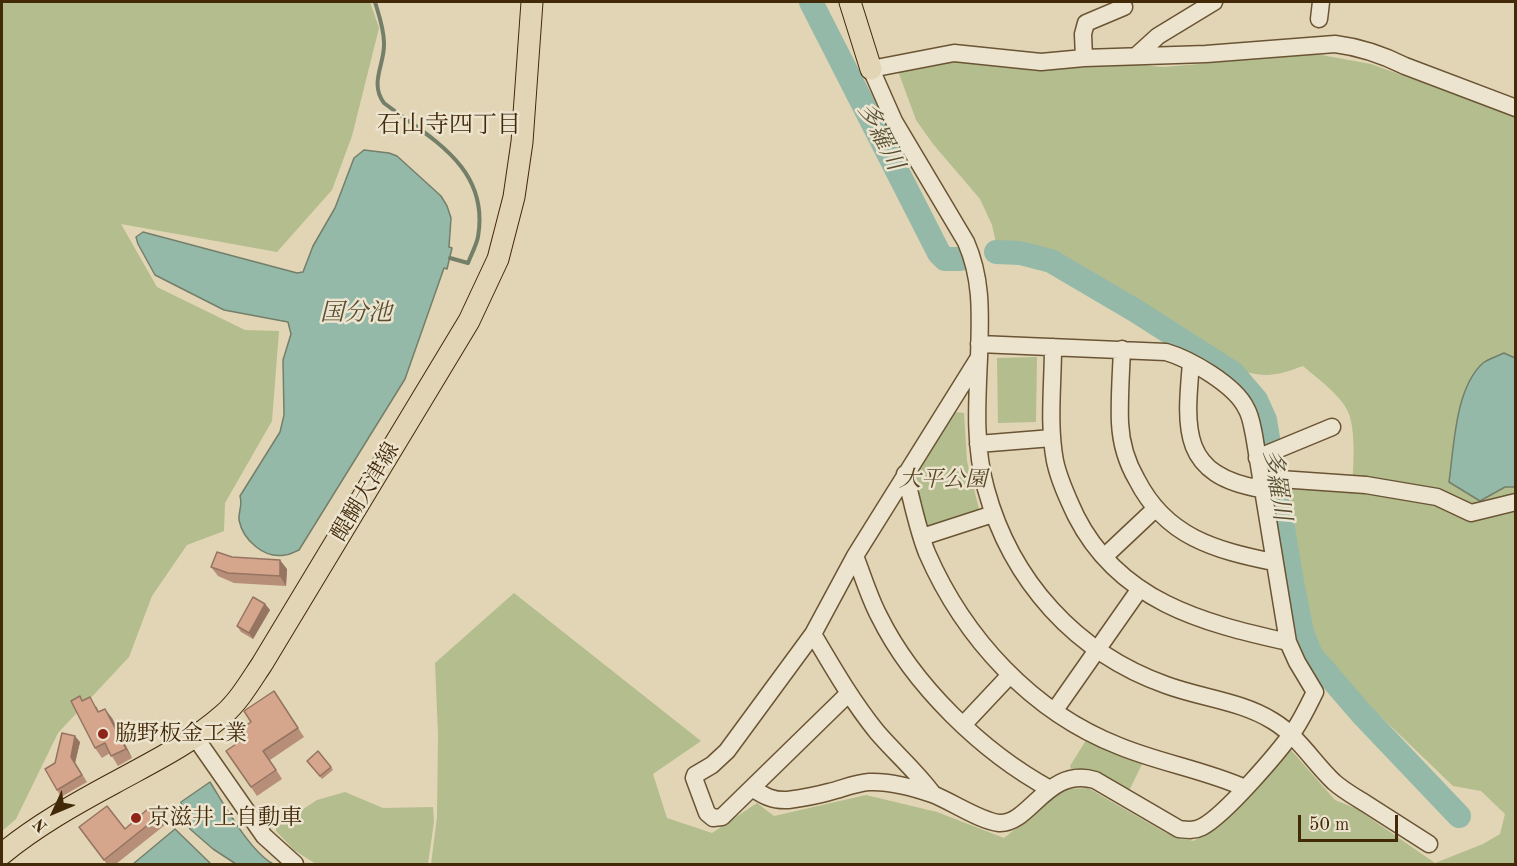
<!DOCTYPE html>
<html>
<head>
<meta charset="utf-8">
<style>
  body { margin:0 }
  #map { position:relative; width:1517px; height:866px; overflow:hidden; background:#e2d5b5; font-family:"Old Standard TT",serif }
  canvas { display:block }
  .frame { position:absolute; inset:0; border:3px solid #422908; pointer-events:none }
  .north { position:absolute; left:24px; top:782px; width:60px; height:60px; -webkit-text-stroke:4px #ece4cf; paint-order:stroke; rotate:226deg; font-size:16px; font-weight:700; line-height:24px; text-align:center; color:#422908 }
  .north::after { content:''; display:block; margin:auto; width:21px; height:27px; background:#422908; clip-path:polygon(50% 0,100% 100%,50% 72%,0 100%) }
  .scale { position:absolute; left:1298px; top:815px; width:100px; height:27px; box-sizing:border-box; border:3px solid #422908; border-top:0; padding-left:8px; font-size:18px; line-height:21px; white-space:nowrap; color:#422908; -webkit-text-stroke:4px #ece4cf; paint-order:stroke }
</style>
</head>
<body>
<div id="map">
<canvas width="1517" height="866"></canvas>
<div class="frame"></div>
<div class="north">N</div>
<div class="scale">50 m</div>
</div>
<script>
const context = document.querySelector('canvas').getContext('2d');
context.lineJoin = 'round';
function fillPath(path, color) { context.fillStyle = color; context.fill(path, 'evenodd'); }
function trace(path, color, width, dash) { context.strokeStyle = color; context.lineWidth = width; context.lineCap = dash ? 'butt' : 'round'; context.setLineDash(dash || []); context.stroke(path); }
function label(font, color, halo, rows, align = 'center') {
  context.font = font + ' "Old Standard TT","Noto Serif JP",serif'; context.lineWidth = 5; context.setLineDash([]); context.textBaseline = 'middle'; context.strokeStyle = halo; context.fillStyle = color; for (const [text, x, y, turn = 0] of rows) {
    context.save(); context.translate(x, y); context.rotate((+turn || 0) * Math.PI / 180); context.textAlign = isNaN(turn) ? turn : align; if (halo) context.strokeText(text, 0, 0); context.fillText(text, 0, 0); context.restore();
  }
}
const green = new Path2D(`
  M2,2H370L379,28L352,136L332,190L277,252L121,224L157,287L245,330L279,331L272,421L225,503L224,531L187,545L152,596L129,657L58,733L16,819L2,831Z
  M1316,54L1371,64L1515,116V864H431L437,817L438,734L435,663L514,593L701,741L653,774L667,818L712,833L757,803L774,816L866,795L937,812L1004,838L1065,789L1088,788L1166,833L1193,841L1219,827L1291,750L1335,800L1357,809L1435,863L1483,844L1500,834L1505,814L1481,791L1453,786L1323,661L1308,632L1282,485L1352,492C1353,469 1356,439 1350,417C1345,398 1318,379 1303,366C1273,377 1264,378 1233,368L1054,256L997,247L992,225L980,199L933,144L916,120L898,71L954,60L1001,64L1034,71L1127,64L1164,67Z
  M1037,357L1036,422L998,423L997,358Z
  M955,412L964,413L967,461L979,509L978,513L931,527L926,524L913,479L914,474Z
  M1088,737L1114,753L1142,764L1128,793C1110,782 1093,769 1072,771L1070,766Z
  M345,792L383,808L433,807L434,822L428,864H316L294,850L276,831V827L317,800Z`);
const water = new Path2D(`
  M364,150L389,153L397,156L441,196L447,206L451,218L449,247L452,248L447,269L444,268L405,379L299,550C294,552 289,555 285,555C264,559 243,540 239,520C238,512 243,506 240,496L280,432L284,415L283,360L291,334L288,322L224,310L155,275L138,244L136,237L143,232L297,273L303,272L313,246L335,208L354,158Z
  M1504,353L1515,358V487H1505L1480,501L1449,482C1454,447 1455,388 1483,363C1488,359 1498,356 1504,353Z
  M210,782C225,806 249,850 273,864H236L213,849L190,829L182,814L181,802Z
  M175,829L210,863L209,864H133Z`);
const stream = new Path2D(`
  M375,2C379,15 384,29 384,43C385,64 369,83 384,103C431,139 490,167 478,237C476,246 471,255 468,263L450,258`);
const river = new Path2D(`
  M811,2L939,253L945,259H960
  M996,252L1020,253L1051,261L1136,311L1233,373L1256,400L1265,420L1292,582L1302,632L1311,655L1361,713L1459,816`);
const minor = new Path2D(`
  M1319,19L1321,2
  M1136,56L1158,36L1214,2
  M1084,58L1083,34L1086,23L1124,7
  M1053,347C1053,384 1048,424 1055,461C1059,480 1068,499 1076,516C1119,601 1202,623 1288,642
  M1122,349C1121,374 1119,399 1120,423C1121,443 1127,463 1137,480C1166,537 1215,550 1273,562
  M1191,363C1185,431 1181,475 1261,489
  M978,444L1052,438
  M1257,458L1332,427
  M905,474C912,500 917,528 927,553C964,638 1032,712 1119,746C1160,763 1205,770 1245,788
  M1260,481L1280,479L1366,485L1437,497L1471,513L1516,502
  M922,537L993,514
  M855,556C863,576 869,597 879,616C913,685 982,752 1050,789
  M1104,557L1155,509
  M813,634C833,668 852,701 877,732C895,753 916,771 933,794
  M848,694L722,817L713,818L707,813L694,778L695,775L712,765L727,751L813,634L855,556L978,359
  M1055,710L1139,590
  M963,725L1010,675
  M195,737L264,836L295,864
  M752,788C764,796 773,801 788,800C802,798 815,796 829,792C842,789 855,783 869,782C890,781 912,787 932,794C951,801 980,821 999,823C1030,825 1047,766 1095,780L1179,829C1188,830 1194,831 1202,827C1225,815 1279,752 1295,729C1303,717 1309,704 1315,692L1297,662L1288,642L1254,435C1252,426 1251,416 1246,408C1235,385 1190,359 1166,352L979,344
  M1429,844C1409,831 1388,818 1368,805C1357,798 1344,791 1334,782C1313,762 1298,736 1273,721C1241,701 1201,698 1166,685C1076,653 1011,581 986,489C974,446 977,402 979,358C980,317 983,281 966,242L894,121L871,69L954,53L1041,62L1084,58L1206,54L1335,44C1359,47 1383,55 1405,66L1516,108`);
const major = new Path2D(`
  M850,2L871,69
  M2,854C36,826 75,804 114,783C152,762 190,744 223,715C239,701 250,682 262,664L469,321L498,259L514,197L522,142L532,2`);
const wall = new Path2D(`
  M232,557L287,569L286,586L234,583L218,576L211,567Z
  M265,604L270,610L253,639L241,632L237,626Z
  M274,691L304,737L270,760L282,779L257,796L226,751L239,742L251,722Z
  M83,701L97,707L99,712L112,718L132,758L118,766L110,753L102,758L95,748Z
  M80,742L75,763L87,782L61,797L57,790L55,763Z
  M309,764L331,767L333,770L322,779Z
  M159,816L165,825L116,864H107L85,836L125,829Z`);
const shadedWall = new Path2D(`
  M280,560L287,569L286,586L280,576Z
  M265,604L270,610L253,639L249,633Z
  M105,709L112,718L132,758L126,749Z
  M75,736L80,742L75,763L87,782L71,757Z`);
const building = new Path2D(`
  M217,552L232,557L280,560V576L228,573L211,567Z
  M253,597L265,604L249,633L237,626Z
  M274,691L298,728L263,751L276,770L251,787L226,751L239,742L233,734L251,722L244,711Z
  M80,696L82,701L90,697L98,712L105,709L126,749L111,756L105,743L95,748L71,701Z
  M62,733L75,736L71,757L82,775L57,790L45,769L55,763Z
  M318,751L331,767L320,776L307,761Z
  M107,806L125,829L150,807L159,816L104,860L79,827Z`);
const markers = [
  [103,734,6,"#8f2418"],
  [136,818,6,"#8f2418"]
];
const parkNames = [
  ["大平公園",943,480]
];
const streetNames = [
  ["醍醐大津線",366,492,-59]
];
const poiNames = [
  ["脇野板金工業",115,734],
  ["京滋井上自動車",148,818]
];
const neighbourhoodNames = [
  ["石山寺四丁目",449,126]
];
const waterNames = [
  ["多羅川",880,137,63],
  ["国分池",356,314],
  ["多羅川",1276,485,81]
];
fillPath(green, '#b3bd8e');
fillPath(water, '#95b9a9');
trace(water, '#747f69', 1.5);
trace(stream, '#747f69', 4);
trace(river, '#95b9a9', 24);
trace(minor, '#6a5433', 19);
trace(major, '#422908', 23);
trace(minor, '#ece4cf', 16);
trace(major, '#e2d5b5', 21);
fillPath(wall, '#b78e78');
fillPath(shadedWall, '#957462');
fillPath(building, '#d5a58c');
trace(building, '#957462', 1.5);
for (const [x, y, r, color] of markers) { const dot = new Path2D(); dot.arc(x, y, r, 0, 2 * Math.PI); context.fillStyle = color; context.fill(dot); trace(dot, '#ece4cf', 2); }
label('italic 22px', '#594723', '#ece4cf', parkNames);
label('22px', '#422908', '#ece4cf', streetNames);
label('22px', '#422908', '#ece4cf', poiNames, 'left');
label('24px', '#422908', '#ece4cf', neighbourhoodNames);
label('italic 24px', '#574d30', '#ece4cf', waterNames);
</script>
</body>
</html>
